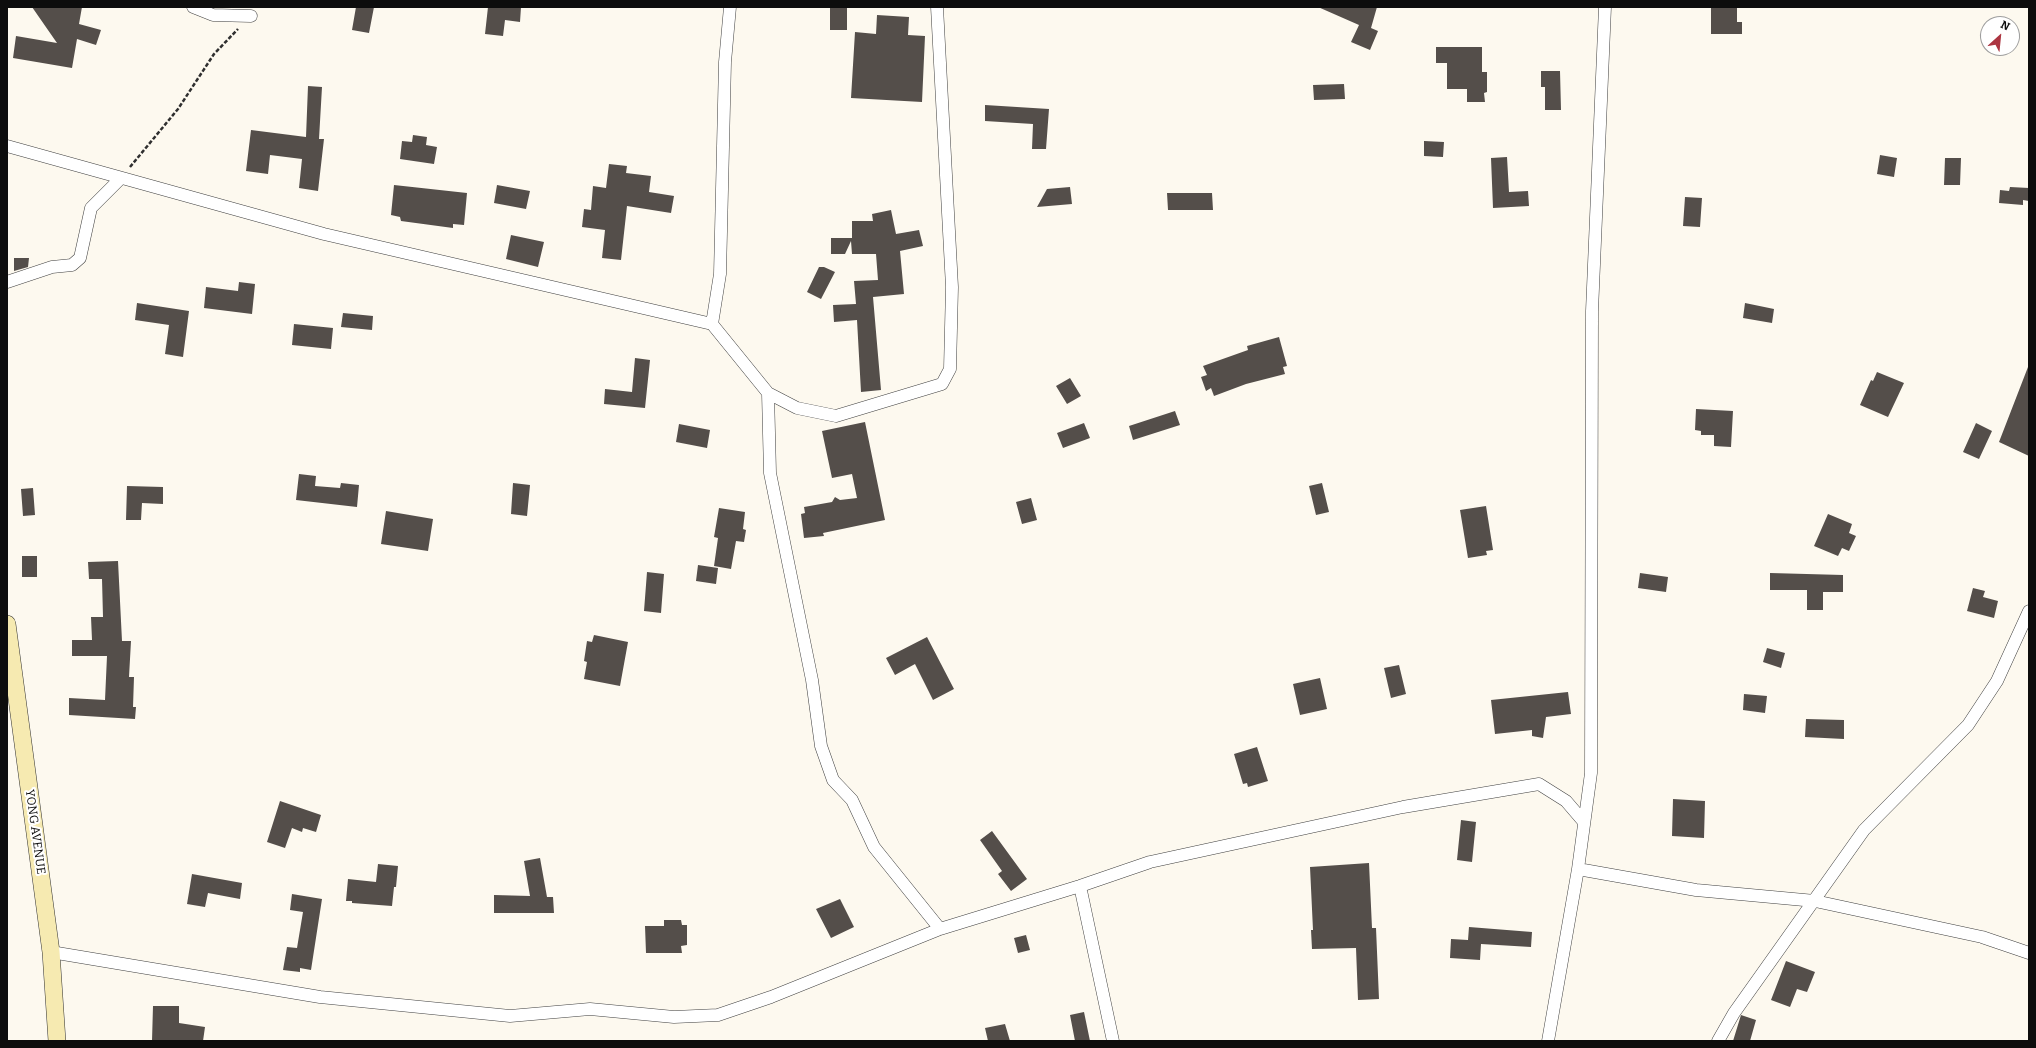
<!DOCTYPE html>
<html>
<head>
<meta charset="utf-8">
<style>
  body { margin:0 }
  #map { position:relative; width:2036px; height:1048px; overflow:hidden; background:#fdf9ef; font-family:Bitter,serif }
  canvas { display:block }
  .frame { position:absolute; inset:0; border:8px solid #0d0d0d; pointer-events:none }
  .north { position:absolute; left:1980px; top:16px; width:40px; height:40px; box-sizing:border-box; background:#fff; border:1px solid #9e9e9e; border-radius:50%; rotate:27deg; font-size:11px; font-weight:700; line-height:16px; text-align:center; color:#0d0d0d }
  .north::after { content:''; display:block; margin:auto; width:14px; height:18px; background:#ac3541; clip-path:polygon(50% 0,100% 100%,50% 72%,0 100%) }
</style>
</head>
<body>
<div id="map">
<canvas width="2036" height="1048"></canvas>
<div class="frame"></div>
<div class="north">N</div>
</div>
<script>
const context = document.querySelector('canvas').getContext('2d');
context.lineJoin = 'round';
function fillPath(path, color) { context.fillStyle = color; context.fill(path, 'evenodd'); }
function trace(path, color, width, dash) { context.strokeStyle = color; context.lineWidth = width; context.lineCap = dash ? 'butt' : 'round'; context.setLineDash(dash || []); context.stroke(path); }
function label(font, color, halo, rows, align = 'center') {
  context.font = font + ' Bitter,serif'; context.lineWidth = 4; context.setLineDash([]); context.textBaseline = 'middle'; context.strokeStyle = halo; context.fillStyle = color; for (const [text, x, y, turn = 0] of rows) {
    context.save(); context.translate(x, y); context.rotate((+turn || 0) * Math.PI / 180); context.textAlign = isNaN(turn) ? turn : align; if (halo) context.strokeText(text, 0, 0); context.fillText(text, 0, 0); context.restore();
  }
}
const building = new Path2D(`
  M32,7H82L79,24L101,30L96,45L77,39L72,68L13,58L16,36L57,43Z
  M356,7H374L369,33L352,30Z
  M488,7H521L520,22L505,20L503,36L485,34Z
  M830,7H847V30H830Z
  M1318,7H1377L1371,28L1378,31L1370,50L1351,42L1359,25Z
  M1711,7L1737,8V22H1742V34H1711Z
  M877,15L909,17L908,35L925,36L922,102L851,98L855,32L876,34Z
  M1436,47H1482V72H1487V92L1484,93L1485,102H1467V89H1447V63H1436Z
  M1541,71H1560L1561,110H1545V87H1541Z
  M1344,84L1345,99L1314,100L1313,85Z
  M308,86L322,87L319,139H324L318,191L299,188L302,159L270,155L268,174L246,171L251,130L306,137Z
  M985,105L1049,109L1046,149H1032L1033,124L985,121Z
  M413,135L427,137L426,145L437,147L434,164L400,159L402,141L412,142Z
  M1424,141L1444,142L1443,157L1424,156Z
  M1880,155L1897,158L1894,177L1877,174Z
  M1507,157L1509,192L1528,191L1529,206L1493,208L1491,158Z
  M1945,158H1961L1960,185H1944Z
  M609,164L627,166L626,173L651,176L649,192L674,196L671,213L627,206L621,260L602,258L605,230L582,227L584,209L591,210L593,186L606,188Z
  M394,185L467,193L464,225L453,224V228L401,221L400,217L391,215Z
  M497,185L530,191L526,209L494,203Z
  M1070,187L1072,204L1037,207L1047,189Z
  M2010,187L2029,188V201L2023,200V205L1999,203L2000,190L2009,191Z
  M1167,193H1212L1213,210H1168Z
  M1685,197L1702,198L1700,227L1683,226Z
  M891,210L896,234L919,230L923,246L900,251L904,294L873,297L881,390L861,392L857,320L834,322L833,305L856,304L854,281L878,280L876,254H852L851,241L845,254H831V238H852V221H873L872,214Z
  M511,235L544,242L538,267L506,259Z
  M14,258H29L28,267L14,271Z
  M819,267H824L835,272L821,299L807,292Z
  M239,282L255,284L252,314L204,308L206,287L238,291Z
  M137,303L189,311L183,357L165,354L169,325L135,320Z
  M1745,303L1774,309L1772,323L1743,318Z
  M343,313L373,316L372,330L341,327Z
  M294,324L333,328L331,349L292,345Z
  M1279,337L1287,366L1283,367L1285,374L1246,384L1214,396L1211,388L1206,391L1201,377L1207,375L1203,366L1248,350L1247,346Z
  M635,358L650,360L645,408L604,404L605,389L632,392Z
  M2028,367L2029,368V456L1999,442Z
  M1877,372L1904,383L1888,417L1860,405L1871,380L1873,381Z
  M1070,378L1081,396L1067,404L1056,386Z
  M1696,409L1733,411L1731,447L1714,446V435H1701V431L1695,430Z
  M1175,411L1180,425L1133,440L1129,426Z
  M865,422L885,520L823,533L824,536L804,538L801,514L805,513L804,507L832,502L835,497L840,500L857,498L852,474L832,478L822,431Z
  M1084,423L1090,438L1063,448L1057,433Z
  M1976,423L1992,431L1979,459L1963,452Z
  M679,424L710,430L707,448L676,442Z
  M299,474L316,476L315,486L340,488L341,483L359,485L357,507L296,500Z
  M513,483L530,485L527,516L511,514Z
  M1322,483L1329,512L1316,515L1309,486Z
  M127,486L163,487V504L142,503L141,520H126Z
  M33,488L35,515L23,516L21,489Z
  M1031,498L1037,520L1022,524L1016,502Z
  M1486,506L1493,550L1486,551L1487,555L1468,558L1460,510Z
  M719,508L745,512L743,529L746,530L744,542L736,541L731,569L714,566L718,538L714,537Z
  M386,511L433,519L428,551L381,544Z
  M1828,514L1852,524L1849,533L1856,536L1849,551L1842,548L1838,556L1814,546Z
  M22,556H37V577H22Z
  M118,561L122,641H131L129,677H134L133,707H136L135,719L69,715V698L105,700L107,656H72V640H92L91,617H103L102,579H89L88,562Z
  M698,565L718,568L716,584L696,581Z
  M647,572L664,574L661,613L644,611Z
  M1640,573L1668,577L1666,592L1638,588Z
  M1770,573L1843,575V592H1823V610H1807V590H1770Z
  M1973,588L1985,591L1983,597L1998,601L1994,618L1967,611Z
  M594,635L628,642L620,686L584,679L587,662L584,661L587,641L592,642Z
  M927,637L954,689L933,700L915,664L895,675L886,658Z
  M1767,648L1785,653L1781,668L1763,662Z
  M1399,665L1406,694L1391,698L1384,668Z
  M1320,678L1327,709L1300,715L1293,684Z
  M1568,692L1571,714L1546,717L1543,738L1532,736V730L1495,734L1491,700Z
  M1744,694L1767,696L1765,713L1743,710Z
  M1806,719L1844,720V739L1805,737Z
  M1257,747L1268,781L1248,787L1247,783L1243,784L1234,754Z
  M1673,799L1705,801L1704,838L1672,836Z
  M280,801L321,815L316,832L303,828L302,832L292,828L285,848L267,842Z
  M1461,820L1476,822L1472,862L1457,860Z
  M992,831L1027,879L1011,891L998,874L1002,871L980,840Z
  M540,858L547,897H553L554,913H494V895L530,896L524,861Z
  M1369,863L1372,928H1376L1379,999L1358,1000L1356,948L1312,949L1311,930H1313L1310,867Z
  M378,864L398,866L396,887H394L392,906L352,903V901H346L348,879L376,882Z
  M192,874L242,883L240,899L208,893L205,907L187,904Z
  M292,894L322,899L311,970L300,968V972L283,970L287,947L297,948L303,912L290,910Z
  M840,899L854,927L831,938L816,909Z
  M664,920H681L682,925H687V945L681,946L682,953H646L645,926H664Z
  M1469,927L1532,932L1531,947L1481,944L1480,960L1450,958L1451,939L1468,940Z
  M1026,935L1030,950L1018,953L1014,938Z
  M1786,961L1815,972L1807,992L1797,989L1790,1007L1771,1000Z
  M153,1006H179V1023L205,1027L203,1041H152Z
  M1084,1012L1090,1041H1075L1070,1015Z
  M1741,1015L1756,1020L1750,1041H1733Z
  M1005,1024L1010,1041H988L985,1028Z`);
const path = new Path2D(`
  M130,167L178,109L214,54L238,29`);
const street = new Path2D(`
  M193,7L213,15L251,16
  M730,7L725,62L720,274L712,324L768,393L770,473L812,680L821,746L833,780L852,800L874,847L940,929
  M7,146L324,234L712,324
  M7,282L52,267L72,265L80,258L91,208L121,178
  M768,393L797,408L836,416L942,384L950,369L952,287L937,7
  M1578,869L1696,890L1815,901L1982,937L2029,953
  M1080,886L1113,1041
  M51,952L320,997L510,1016L590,1009L674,1017L718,1015L771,997L940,929L1080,886L1150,862L1403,807L1539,784L1566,801L1584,822
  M1548,1041L1578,869L1591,773L1592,311L1605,7
  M1718,1041L1734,1013L1864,830L1968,725L1997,681L2029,611`);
const secondary = new Path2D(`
  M7,624L51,952L57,1041`);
const streetNames = [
  ["YONG AVENUE",35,832,82]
];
fillPath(building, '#544e4a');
trace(street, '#404040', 13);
trace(secondary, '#2f2f2f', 18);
trace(path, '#2f2f2f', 2.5, [4, 2]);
trace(street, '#fff', 12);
trace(secondary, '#f6eab1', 17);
label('12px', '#0d0d0d', '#fff', streetNames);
</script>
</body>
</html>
